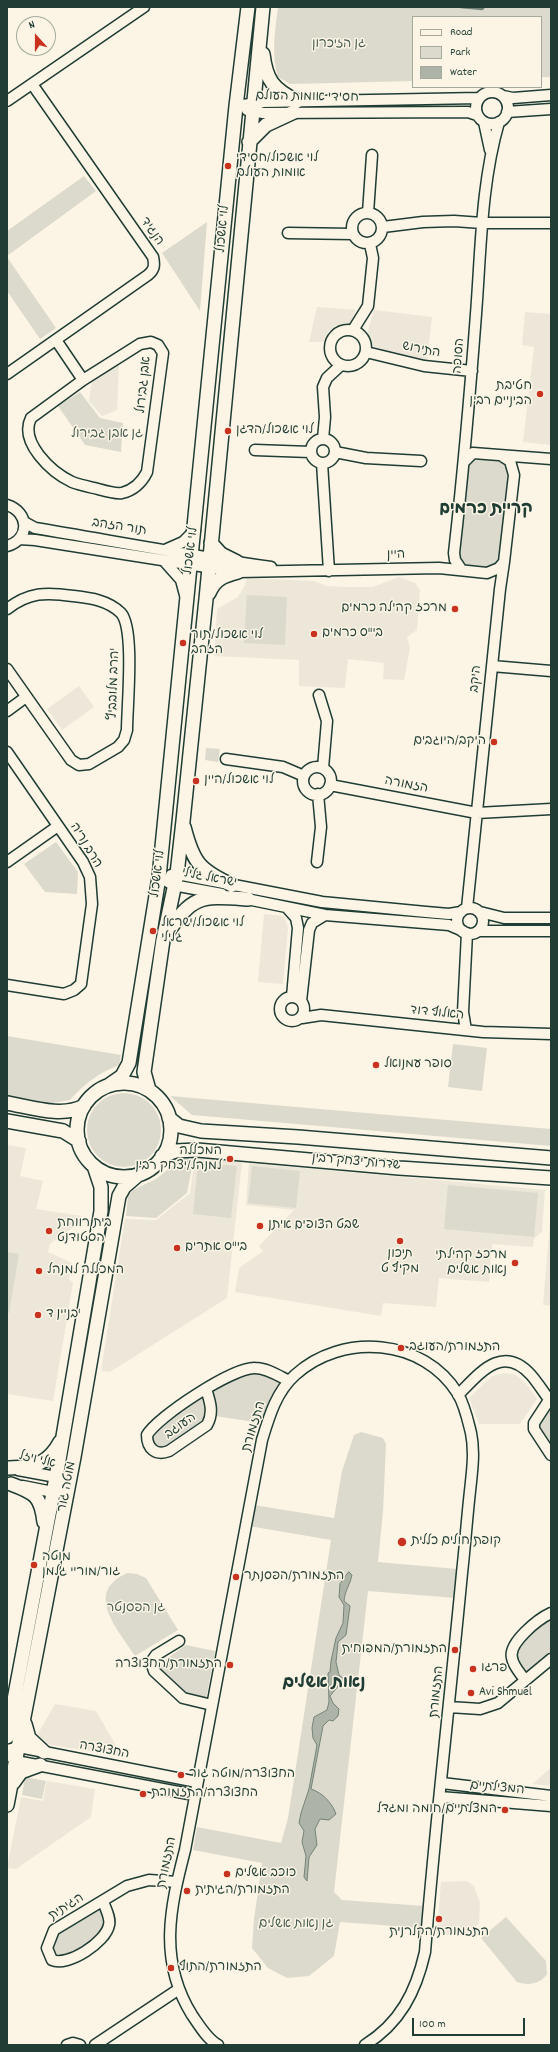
<!DOCTYPE html>
<html>
<head>
<meta charset="utf-8">
<style>
  body { margin:0 }
  #map { position:relative; width:558px; height:2052px; overflow:hidden; background:#fcf5e5; font-family:Dekko,sans-serif }
  canvas { display:block }
  .frame { position:absolute; inset:0; border:8px solid #1f3d34; pointer-events:none }
  .legend { position:absolute; left:412px; top:16px; width:130px; height:72px; box-sizing:border-box; background:#fcf5e5; border:1px solid #a4ab9e; margin:0; padding:5px 7px; list-style:none; font-size:12px; color:#1f3d34 }
  .legend li { display:flex; align-items:center; gap:8px; height:20px }
  .legend b { width:20px; border:1px solid #a4ab9e }
  .north { position:absolute; left:16px; top:16px; width:40px; height:40px; box-sizing:border-box; background:#fcf5e5; border:1px solid #a4ab9e; border-radius:50%; rotate:339deg; font-size:11px; font-weight:700; line-height:16px; text-align:center; color:#1f3d34 }
  .north::after { content:''; display:block; margin:auto; width:14px; height:18px; background:#c8321e; clip-path:polygon(50% 0,100% 100%,50% 72%,0 100%) }
  .scale { position:absolute; left:412px; top:2018px; width:113px; height:18px; box-sizing:border-box; border:2px solid #1f3d34; border-top:0; padding-left:5px; font-size:12px; line-height:14px; white-space:nowrap; color:#1f3d34; -webkit-text-stroke:3px #fcf5e5; paint-order:stroke }
</style>
</head>
<body>
<div id="map">
<canvas width="558" height="2052"></canvas>
<div class="frame"></div>
<ul class="legend">
<li><b style="height:5px;background:#fcf5e5"></b>Road</li>
<li><b style="height:11px;background:#dcdacc"></b>Park</li>
<li><b style="height:11px;background:#aeb3a7"></b>Water</li>
</ul>
<div class="north">N</div>
<div class="scale">100 m</div>
</div>
<script>
const context = document.querySelector('canvas').getContext('2d');
context.lineJoin = 'round';
function fillPath(path, color) { context.fillStyle = color; context.fill(path, 'evenodd'); }
function trace(path, color, width, dash) { context.strokeStyle = color; context.lineWidth = width; context.lineCap = dash ? 'butt' : 'round'; context.setLineDash(dash || []); context.stroke(path); }
function label(font, color, halo, rows, align = 'center') {
  context.font = font + ' Dekko,"Playpen Sans Hebrew",sans-serif'; context.lineWidth = 3; context.setLineDash([]); context.textBaseline = 'middle'; context.strokeStyle = halo; context.fillStyle = color; for (const [text, x, y, turn = 0] of rows) {
    context.save(); context.translate(x, y); context.rotate((+turn || 0) * Math.PI / 180); context.textAlign = isNaN(turn) ? turn : align; if (halo) context.strokeText(text, 0, 0); context.fillText(text, 0, 0); context.restore();
  }
}
const built = new Path2D(`
  M317,307L331,308L356,310L350,324L336,326L328,332L323,342H309Z
  M374,310L432,317L427,361L389,352L369,345L366,337Z
  M525,312L551,314V445L523,442L534,347L522,345Z
  M119,364L117,410L102,416L89,401L92,380Z
  M399,577L415,583L420,590L417,630L407,637L410,648L404,680L383,679L384,663L348,659L345,688L299,686V660L214,656L217,609L238,597L245,585L247,578L314,581L326,586L347,587H373Z
  M79,686L94,707L62,730L47,709Z
  M264,914L284,916L288,928L283,984L258,982Z
  M7,1145L26,1148L20,1176L43,1181L36,1209L82,1216L79,1223L50,1244L48,1252L72,1263L69,1279L73,1283L53,1401L7,1394Z
  M195,1158L242,1162L227,1298L110,1372L101,1371L125,1219L156,1220L190,1193Z
  M249,1163L545,1190L542,1232L534,1239L533,1247L492,1244L489,1282L439,1278L436,1307L383,1303L381,1316L235,1292L239,1268L263,1251L259,1246L294,1210L246,1205Z
  M551,1211V1306L543,1305Z
  M504,1373L516,1375L529,1387L537,1399L520,1424H479L469,1398L492,1376Z
  M55,1704L96,1711L118,1749V1756L46,1744L36,1737Z
  M551,1768V1786L532,1784Z
  M47,1781L95,1789L91,1817L16,1869L7,1868L21,1797L43,1801Z
  M467,1881L474,1886L480,1903L479,1922L471,1936L437,1934L441,1882Z`);
const green = new Path2D(`
  M278,7H551V77H541V17H413V81L290,84L278,77C271,54 275,31 278,7Z
  M84,176L96,191L7,256V231Z
  M207,222L200,311L162,253Z
  M7,257L56,328L40,339L7,291Z
  M80,392L100,418L123,423L121,452L85,445L58,406Z
  M469,455L502,456L513,466L499,568L461,569L454,553Z
  M247,595L287,597L285,645L244,643Z
  M206,748L220,749L218,762L205,760Z
  M56,842L78,872L77,894L45,892L24,864Z
  M7,1036L121,1055L119,1065C99,1073 84,1084 70,1100L52,1103L7,1096Z
  M453,1044L487,1048L482,1091L448,1087Z
  M87 1130a37 37 0 1 1 74 0a37 37 0 1 1-74 0Z
  M170,1096L551,1129V1146L192,1115Z
  M178,1155L194,1157L187,1193L156,1218L126,1216L128,1196L133,1190L156,1179L172,1166Z
  M198,1163L237,1166L231,1218L193,1214Z
  M252,1166L300,1171L296,1208L248,1203Z
  M448,1185L538,1193L534,1237L444,1229Z
  M7,1252L19,1254L9,1313H7Z
  M253,1370L284,1383L269,1404L261,1423L215,1416L209,1391Z
  M205,1392L209,1418L168,1449L158,1451L150,1436L152,1431Z
  M549,1407L551,1409V1448L537,1430L538,1425Z
  M361,1432L383,1438L386,1444L383,1512L378,1562L457,1569L455,1598L368,1591L334,1892L342,1900L424,1906L421,1928L340,1922L334,1956L309,1976L287,1978L268,1968L252,1948L254,1919L262,1863L193,1850L197,1827L281,1843L288,1818L331,1540L249,1526L254,1505L334,1518L342,1471L354,1435Z
  M127,1573L137,1574L146,1578L178,1630L135,1656C118,1629 83,1593 127,1573Z
  M551,1616V1654L525,1673L515,1661L514,1648Z
  M186,1645L215,1651L206,1699L185,1695L160,1669L162,1662Z
  M25,1777L46,1781L42,1799L22,1795Z
  M100,1906L107,1924L99,1939L68,1958H54L50,1942L56,1932Z
  M506,1917L546,1961L547,1974C540,1984 529,1986 517,1982L481,1938Z`);
const water = new Path2D(`
  M349,1572L352,1575C350,1585 345,1590 344,1601L350,1606L346,1635L338,1642L336,1662L339,1675L344,1679L330,1696L333,1703L339,1709L338,1716L333,1721L329,1720L323,1726L311,1789C323,1793 332,1803 336,1814L329,1820L320,1819L315,1829L317,1845L309,1857L307,1881L304,1877L306,1856L302,1842L304,1831L299,1823L301,1813L309,1789L317,1745L313,1738L312,1728L314,1717L327,1710L329,1702L328,1673L330,1672L331,1661L336,1638L343,1623L344,1605L339,1597L340,1584Z`);
const stream = new Path2D(`
  M461,7L482,9L484,7`);
const minor = new Path2D(`
  M476 108a16 16 0 1 1 32 0a16 16 0 1 1-32 0Z
  M503,96L513,98L551,95
  M7,101L144,7
  M236,106L263,102L479,98
  M247,110L263,113L468,112L477,115
  M507,112L551,109
  M484,122L490,150
  M352 228a15 15 0 1 1 30 0a15 15 0 1 1-30 0Z
  M368,213L372,155
  M383,227L423,222L454,221L482,223H551
  M288,233L353,234
  M330 348a18 18 0 1 1 36 0a18 18 0 1 1-36 0Z
  M353,330L368,306L373,258L370,244
  M56,340L83,380
  M151,342L158,345L163,353L147,472C142,482 134,490 122,493C115,494 105,491 98,489C90,487 80,485 72,482C51,472 19,442 31,418L83,380L140,344Z
  M366,352L424,366L472,371
  M7,374L148,275C154,270 155,266 153,257L32,84
  M323,439L325,417L323,387L327,378L341,365
  M311 451a12 12 0 1 1 24 0a12 12 0 1 1-24 0Z
  M255,450L310,452
  M335,452L366,458L421,461
  M465,461L473,453L551,459
  M322,463L329,571
  M7,505C29,512 31,539 7,546
  M24,522L35,528C113,541 192,556 271,567
  M19,539L35,540L238,572L439,568L487,573L499,568L504,562
  M167,549L183,542L195,530
  M165,562L181,580L185,595
  M461,569L455,560L454,553C463,474 470,394 476,314C481,250 481,184 499,122
  M7,609C29,592 46,592 73,596C90,598 108,600 121,613C135,629 127,706 127,730L124,740L118,747L89,764L79,765L71,760L7,669
  M492,666L551,671
  M319,695L327,721L323,768
  M7,711L26,697
  M7,752L83,862L90,877L92,904L81,984L74,990L64,994L7,985
  M226,759L283,767L304,776
  M303 781a14 14 0 1 1 28 0a14 14 0 1 1-28 0Z
  M330,785L477,813L551,809
  M7,862L58,826
  M317,862L321,827L318,794
  M171,875L177,874L322,902L426,912L449,914L461,912
  M159,877L173,885L222,894
  M242,898L325,915L449,925L463,931
  M467,908L500,589L504,562L514,475L510,461L502,456
  M457 921a13 13 0 1 1 26 0a13 13 0 1 1-26 0Z
  M288,909L296,918L298,928L292,997
  M480,912L504,918H551
  M478,931H551
  M280 1009a12 12 0 1 1 24 0a12 12 0 1 1-24 0Z
  M301,1001L309,930L312,923L325,915
  M302,1018L321,1015L483,1032L551,1034
  M466,1030L463,1012L467,933
  M206,1389C210,1401 214,1413 207,1425L169,1451C156,1456 147,1449 147,1435C157,1417 233,1367 255,1368C267,1368 279,1376 289,1381
  M458,1395C479,1374 502,1343 531,1375C538,1383 544,1393 551,1402
  M549,1400L534,1423V1429L551,1455
  M18,1470L56,1477L68,1488
  M23,1486L53,1492L60,1490
  M179,1641L156,1655L151,1662L154,1671L183,1698L212,1705
  M525,1680C521,1674 513,1666 512,1658C508,1643 538,1619 551,1613
  M449,1707L480,1709L498,1703L551,1659
  M7,1750L19,1747L197,1782
  M10,1756L16,1761L194,1795
  M442,1783L551,1796
  M440,1797L551,1806
  M103,1901C105,1908 111,1918 109,1925C106,1942 68,1967 52,1960L47,1948L54,1930L127,1886L149,1880L177,1882
  M67,2045L73,2043L80,2045
  M95,2045L179,1989
  M218,2045C207,2039 199,2025 192,2015C158,1960 170,1908 185,1850L262,1440C269,1417 276,1392 295,1375C342,1332 424,1338 458,1394C465,1406 468,1421 471,1433C475,1452 472,1472 470,1491C467,1518 465,1546 462,1573C450,1700 435,1826 425,1952C416,1992 400,2023 365,2045`);
const major = new Path2D(`
  M263,54C266,80 273,89 297,101
  M249,142L266,125L294,112
  M211,543L221,554L237,562
  M209,593C215,579 223,576 238,572
  M184,827C193,862 199,870 232,885
  M166,935C193,894 201,896 248,899
  M77 1130a47 47 0 1 1 94 0a47 47 0 1 1-94 0Z
  M109,1085L122,1076L129,1063L159,877L236,106L248,7
  M149,1090L144,1072L163,940L177,874L183,821L206,599L263,7
  M7,1103C30,1107 62,1118 84,1106
  M169,1118L179,1126L201,1131L298,1137L551,1158
  M7,1121L63,1131L79,1141
  M162,1156L176,1151L197,1150L399,1168L551,1178
  M9,1468C33,1467 48,1465 60,1442
  M11,1484C35,1493 41,1496 44,1522
  M25,1724L29,1738L44,1752
  M7,1737L57,1472L101,1211V1187L94,1166
  M13,1783L21,1772L40,1765
  M7,1805L74,1457L119,1196L124,1187L138,1175`);
const markers = [
  [228,166,4,"#c8321e"],
  [540,394,4,"#c8321e"],
  [228,431,4,"#c8321e"],
  [455,609,4,"#c8321e"],
  [314,634,4,"#c8321e"],
  [183,643,4,"#c8321e"],
  [494,742,4,"#c8321e"],
  [196,781,4,"#c8321e"],
  [153,931,4,"#c8321e"],
  [376,1065,4,"#c8321e"],
  [230,1159,4,"#c8321e"],
  [260,1226,4,"#c8321e"],
  [49,1231,4,"#c8321e"],
  [400,1241,4,"#c8321e"],
  [177,1248,4,"#c8321e"],
  [515,1263,4,"#c8321e"],
  [39,1271,4,"#c8321e"],
  [38,1315,4,"#c8321e"],
  [401,1348,4,"#c8321e"],
  [402,1542,5,"#c8321e"],
  [34,1565,4,"#c8321e"],
  [236,1577,4,"#c8321e"],
  [455,1650,4,"#c8321e"],
  [230,1665,4,"#c8321e"],
  [473,1669,4,"#c8321e"],
  [471,1693,4,"#c8321e"],
  [181,1775,4,"#c8321e"],
  [143,1794,4,"#c8321e"],
  [505,1810,4,"#c8321e"],
  [227,1874,4,"#c8321e"],
  [187,1891,4,"#c8321e"],
  [439,1919,4,"#c8321e"],
  [171,1968,4,"#c8321e"]
];
const parkNames = [
  ["גן הזיכרון",339,45],
  ["גן אבן גבירול",107,435],
  ["גן הפסנטר",136,1609],
  ["גן נאות אשלים",296,1925]
];
const streetNames = [
  ["חסידי אומות העולם",307,98,1],
  ["לוי אשכול",224,229,-85],
  ["הנגיד",151,232,56],
  ["התירוש",421,351,11],
  ["הסוכה",460,356,-86],
  ["אבן גבירול",145,385,-84],
  ["תור הזהב",119,528,9],
  ["לוי אשכול",192,551,-83],
  ["היין",396,556,-2],
  ["היקב",477,679,-84],
  ["הרב מלובביץ'",115,684,-88],
  ["הזמורה",406,786,11],
  ["הרב נריה",85,846,59],
  ["לוי אשכול",159,874,-83],
  ["ישראל גלילי",209,879,11],
  ["האלוף דוד",437,1014,6],
  ["שדרות יצחק רבין",356,1163,5],
  ["העוגב",181,1427,-35],
  ["התזמורת",255,1427,-73],
  ["אלי ויזל",37,1461,13],
  ["מוטה גור",68,1487,-79],
  ["התזמורת",438,1692,-84],
  ["החצוצרה",104,1751,11],
  ["המצילתיים",497,1789,5],
  ["התזמורת",168,1863,-78],
  ["הגיתית",67,1908,-32]
];
const poiNames = [
  ["לוי אשכול/חסידי",236,159],
  ["אומות העולם",236,174],
  ["חטיבת",532,387,"right"],
  ["הביניים רבין",532,402,"right"],
  ["לוי אשכול/הדגן",236,431],
  ["מרכז קהילה כרמים",447,609,"right"],
  ["בי\"ס כרמים",322,634],
  ["לוי אשכול/תור",191,636],
  ["הזהב",191,651],
  ["היקב/היוגבים",486,742,"right"],
  ["לוי אשכול/היין",204,781],
  ["לוי אשכול/ישראל",161,924],
  ["גלילי",161,939],
  ["סופר עמנואל",384,1065],
  ["המכללה",222,1152,"right"],
  ["למנהל/יצחק רבין",222,1167,"right"],
  ["בית רווחת",57,1224],
  ["הסטודנט",57,1239],
  ["שבט הצופים איתן",268,1226],
  ["בי\"ס אתרים",185,1248],
  ["תיכון",400,1255,"center"],
  ["מקיף ט",400,1270,"center"],
  ["מרכז קהילתי",507,1256,"right"],
  ["נאות אשלים",507,1271,"right"],
  ["המכללה למנהל",47,1271],
  ["בניין ד'",46,1315],
  ["התזמורת/העוגב",409,1348],
  ["קופת חולים כללית",411,1542],
  ["מוטה",42,1558],
  ["גור/מוריי גלמן",42,1573],
  ["התזמורת/הפסנתר",244,1577],
  ["התזמורת/המפוחית",447,1650,"right"],
  ["התזמורת/החצוצרה",222,1665,"right"],
  ["פרגו",481,1669],
  ["Avi Shmuel",479,1693],
  ["החצוצרה/מוטה גור",189,1775],
  ["החצוצרה/התזמורת",151,1794],
  ["המצלתיים/חומה ומגדל",497,1810,"right"],
  ["כוכב אשלים",235,1874],
  ["התזמורת/הגיתית",195,1891],
  ["התזמורת/הקלרנית",439,1933,"center"],
  ["התזמורת/התוף",179,1968]
];
const districtNames = [
  ["קריית כרמים",486,511],
  ["נאות אשלים",324,1685]
];
fillPath(built, '#ece7d8');
fillPath(green, '#dcdacc');
fillPath(water, '#aeb3a7');
trace(water, '#758479', 1);
trace(stream, '#758479', 2.5);
trace(minor, '#1f3d34', 13);
trace(major, '#1f3d34', 16);
trace(minor, '#fcf5e5', 10);
trace(major, '#fcf5e5', 13);
for (const [x, y, r, color] of markers) { const dot = new Path2D(); dot.arc(x, y, r, 0, 2 * Math.PI); context.fillStyle = color; context.fill(dot); trace(dot, '#fcf5e5', 1.5); }
label('13px', '#455c52', '#fcf5e5', parkNames);
label('13px', '#1f3d34', '#fcf5e5', streetNames);
label('13px', '#1f3d34', '#fcf5e5', poiNames, 'left');
label('bold 17px', '#1f3d34', '#fcf5e5', districtNames);
</script>
</body>
</html>
